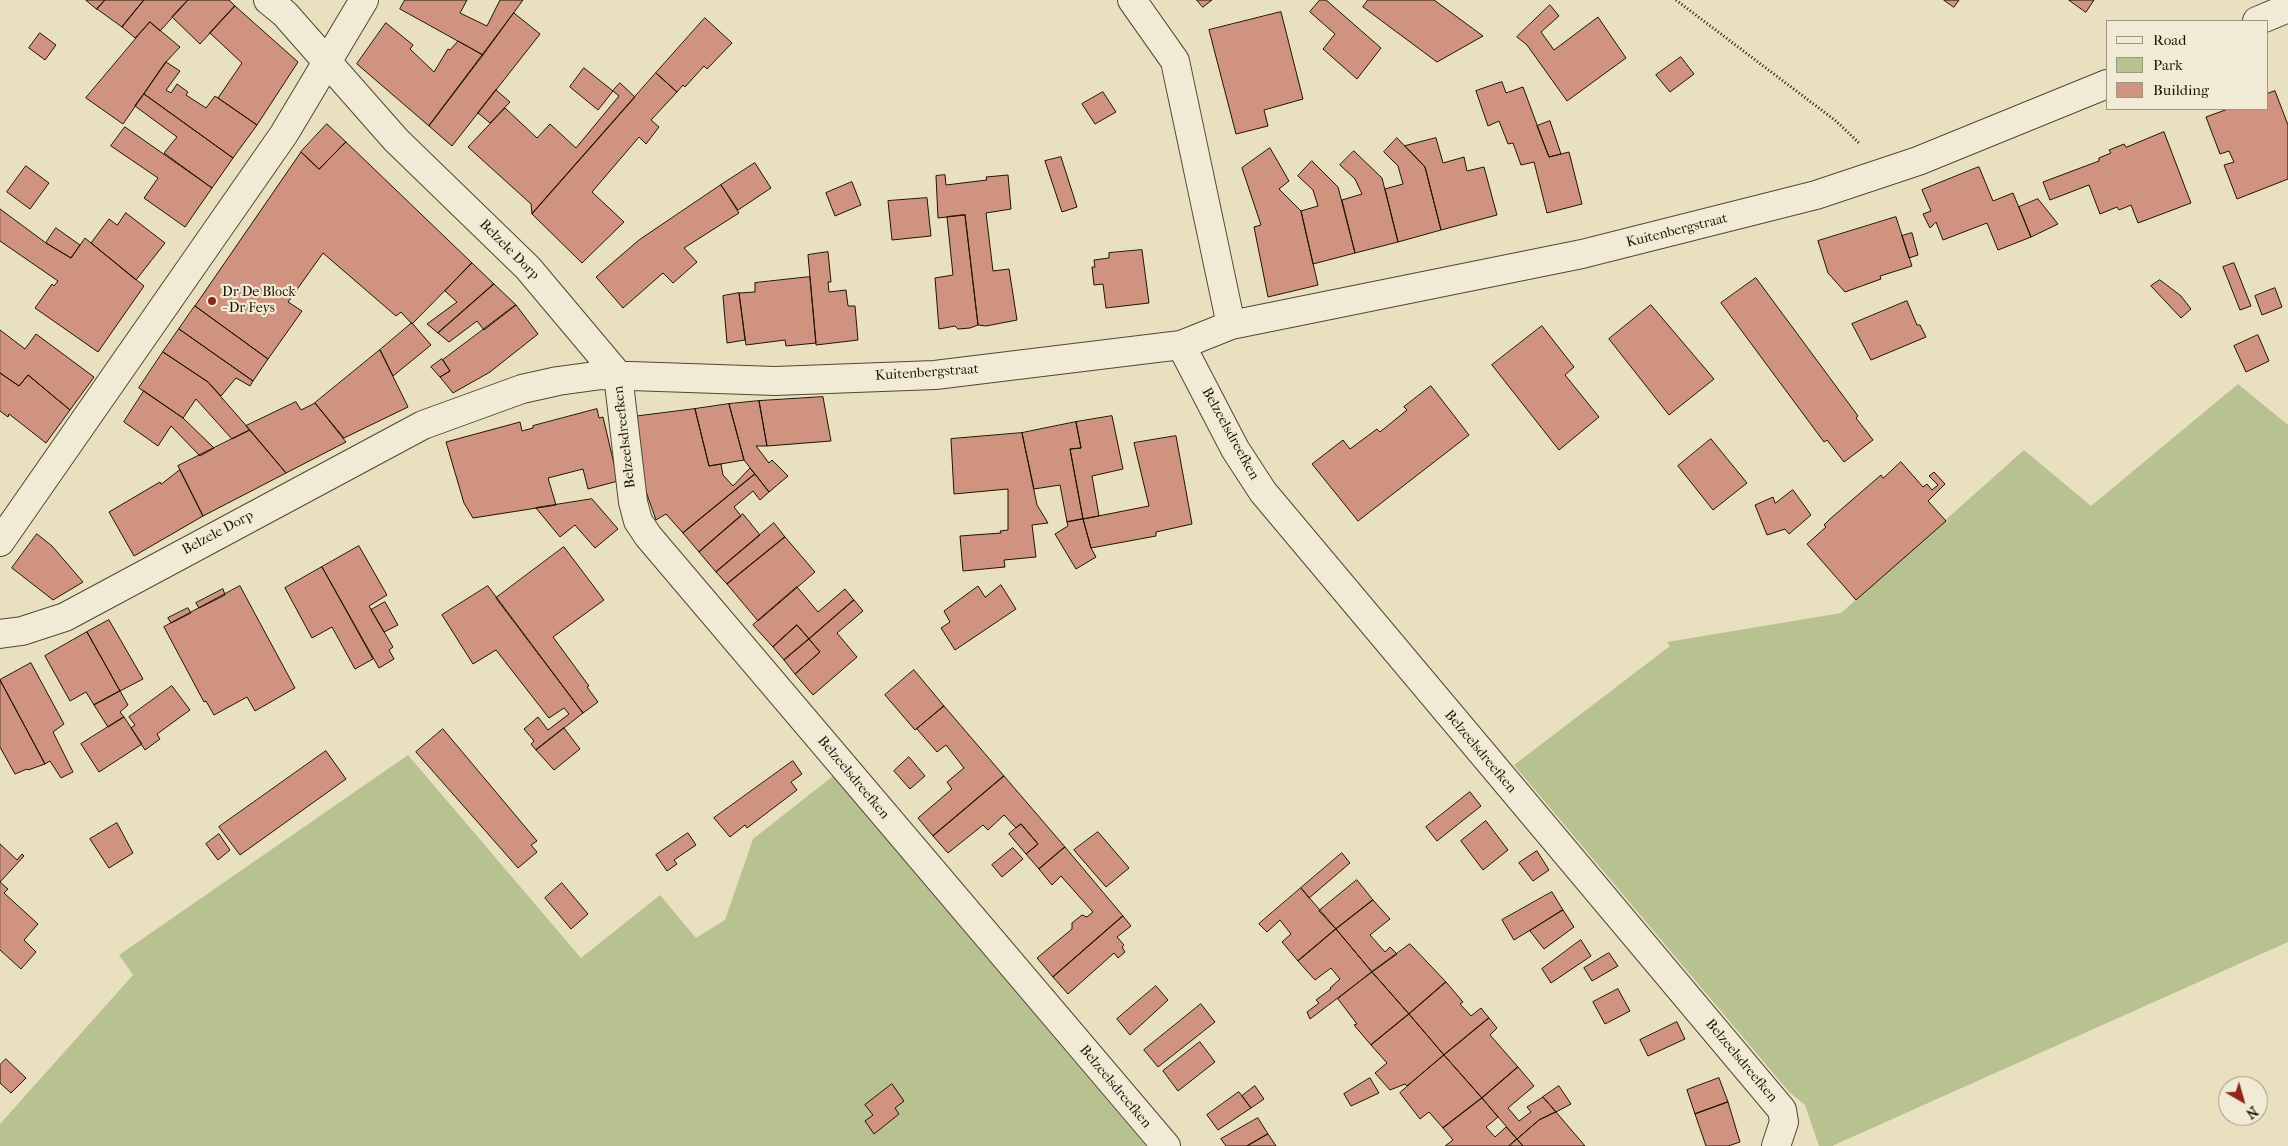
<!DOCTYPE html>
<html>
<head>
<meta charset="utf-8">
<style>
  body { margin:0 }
  #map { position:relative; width:2288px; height:1146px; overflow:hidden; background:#e9e0c0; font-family:"IM FELL French Canon",serif }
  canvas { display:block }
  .legend { position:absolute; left:2106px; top:20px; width:162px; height:90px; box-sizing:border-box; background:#f1ebd6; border:1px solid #9e9582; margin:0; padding:6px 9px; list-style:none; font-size:15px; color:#211305 }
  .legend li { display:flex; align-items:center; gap:10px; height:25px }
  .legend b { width:25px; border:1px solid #9e9582 }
  .north { position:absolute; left:2218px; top:1076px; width:50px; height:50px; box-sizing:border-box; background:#f1ebd6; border:1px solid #9e9582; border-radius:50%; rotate:142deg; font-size:14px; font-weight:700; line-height:20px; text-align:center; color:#211305 }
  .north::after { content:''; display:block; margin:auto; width:18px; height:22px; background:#8f2418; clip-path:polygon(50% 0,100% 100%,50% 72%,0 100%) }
</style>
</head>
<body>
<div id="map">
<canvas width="2288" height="1146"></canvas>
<ul class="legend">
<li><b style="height:6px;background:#f1ebd6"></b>Road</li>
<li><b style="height:14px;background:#b8c291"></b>Park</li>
<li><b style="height:14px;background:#cf9380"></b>Building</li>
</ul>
<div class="north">N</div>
</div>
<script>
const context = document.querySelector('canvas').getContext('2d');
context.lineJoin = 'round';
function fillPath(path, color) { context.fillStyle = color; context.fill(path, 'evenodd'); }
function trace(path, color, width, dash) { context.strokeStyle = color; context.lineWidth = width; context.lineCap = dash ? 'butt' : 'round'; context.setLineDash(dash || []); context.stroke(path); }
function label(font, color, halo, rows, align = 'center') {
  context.font = font + ' "IM FELL French Canon",serif'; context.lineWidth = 4.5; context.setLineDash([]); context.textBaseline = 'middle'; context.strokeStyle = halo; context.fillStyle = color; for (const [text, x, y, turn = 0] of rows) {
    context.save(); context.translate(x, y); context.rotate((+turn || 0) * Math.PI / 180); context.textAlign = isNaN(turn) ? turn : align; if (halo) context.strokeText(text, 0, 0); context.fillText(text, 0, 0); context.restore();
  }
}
const green = new Path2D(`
  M2238,384L2288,425V942L1832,1146H1819L1805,1105L1789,1092L1514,765L1670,646L1667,642L1841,613L2024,450L2091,506Z
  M408,755L581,958L660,895L696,938L725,920L753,839L833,776L1146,1146H0V1124L133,975L119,955Z`);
const building = new Path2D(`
  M86,0H105L97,9Z
  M105,0H144L122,27L97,9Z
  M144,0H188L160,31L150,22L135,38L122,27Z
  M188,0H229L235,6L200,44L172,17Z
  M405,0H467L460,13L487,26L500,0H523L483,55L400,9Z
  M1197,0H1212L1203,7Z
  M1320,0H1326L1381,48L1357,79L1323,49L1335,34L1310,12Z
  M1368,0H1434L1483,36L1437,62L1363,7Z
  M1944,0H1959L1954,7Z
  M2069,0H2094L2086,12Z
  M1550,5L1559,16L1541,32L1554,50L1598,17L1626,58L1567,101L1527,45L1517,37Z
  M235,6L298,62L257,125L218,98L242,63L210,33Z
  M1281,12L1303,99L1264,110L1268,126L1236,134L1209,30Z
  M514,13L540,34L452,146L429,126Z
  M705,18L732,43L707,69L704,66L685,87L683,85L677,92L656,73Z
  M150,22L180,47L166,62L123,124L86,98Z
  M386,23L413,45L410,49L434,72L448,49L450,50L458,41L483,55L429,126L357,64Z
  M40,33L56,45L45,60L29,48Z
  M1681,57L1694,74L1670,92L1656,75Z
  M166,62L180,71L166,90L171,93L177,84L188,92L186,95L206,108L215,96L257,125L233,158L144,94Z
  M584,68L613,91L598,110L570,87Z
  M656,73L677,92L651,120L659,127L646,144L639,137L592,192L624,222L582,263L532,214Z
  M1502,82L1506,93L1523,87L1549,157L1569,152L1582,204L1547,213L1534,162L1521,165L1513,143L1508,144L1499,121L1488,126L1476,91Z
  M620,83L635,97L532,214L531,204L468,147L505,108L537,138L550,124L576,148L619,96L613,91Z
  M496,90L510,102L490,123L478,113Z
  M2275,91L2288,125V179L2237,199L2224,165L2234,162L2229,151L2220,154L2206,117L2228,109H2267V94Z
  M1103,92L1116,112L1095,124L1082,104Z
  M144,94L233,158L212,188L164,153L177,137L135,106Z
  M1550,121L1561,154L1549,157L1537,126Z
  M327,124L346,142L319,169L301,152Z
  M125,127L212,188L185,227L144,198L158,178L111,146Z
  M2164,132L2191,203L2138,223L2131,205L2119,210L2117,207L2100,214L2089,185L2050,200L2043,182L2099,161V158L2111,153L2109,150L2124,144L2126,147Z
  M1397,138L1425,167L1441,230L1398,242L1385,189L1403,184L1398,166L1384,152Z
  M1436,138L1443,163L1464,157L1467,171L1484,167L1497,215L1441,230L1425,167L1405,146Z
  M346,142L472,263L412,324L401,312L396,316L323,253L288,302L302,311L268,359L195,306L301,152L319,169Z
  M1270,148L1289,181L1279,189L1301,211L1318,285L1268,297L1254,227L1261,225L1242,168Z
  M1354,151L1382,178L1398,242L1355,253L1342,200L1362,194L1355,179L1340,165Z
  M1061,157L1077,207L1062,212L1045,161Z
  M1312,161L1338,187L1355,253L1313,264L1301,211L1318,206L1313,190L1298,176Z
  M755,163L771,188L738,210L721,185Z
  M26,166L49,183L30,209L7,192Z
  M1979,167L1993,201L2013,193L2031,237L1998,250L1987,223L1943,240L1936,222L1930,228L1923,214L1931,211L1922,190Z
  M945,175L946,185L987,180L986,177L1008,175L1011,209L986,213L993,271L1009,269L1017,320L986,326L978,325L965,215L938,218L936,176Z
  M852,182L861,205L835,216L826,193Z
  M721,185L739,213L684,248L697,262L673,283L663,273L623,308L596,277L639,240Z
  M927,198L931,236L892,240L888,201Z
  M2038,199L2058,224L2031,237L2019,207Z
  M0,209L46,243L71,258L85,238L144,286L98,352L35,308L52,284L54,286L58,281L0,241Z
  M126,213L165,243L136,280L91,243L109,219L117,225Z
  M965,215L978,325L970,328L958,329L955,326L939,329L935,278L953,275L947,217Z
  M1896,217L1912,266L1880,276L1881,279L1845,292L1828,273L1818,241Z
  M56,228L80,245L71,258L46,243Z
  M1912,233L1918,255L1909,258L1902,236Z
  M1142,250L1149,303L1106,308L1103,284L1094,285L1092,267H1095L1094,260L1109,258V253Z
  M828,252L831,282H828L829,292L846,290L848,306H855L858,340L816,345L808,255Z
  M472,263L494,284L438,333L427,324L457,302L445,291Z
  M2234,263L2251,306L2240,310L2223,267Z
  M810,277L816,343L786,346L785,340L746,345L739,293L755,292V283Z
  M1756,278L1858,416L1856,418L1873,440L1844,462L1827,440L1824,442L1721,303Z
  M2160,280L2181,296L2191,309L2181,318L2151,286Z
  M494,284L516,305L484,330L477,321L449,342L438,333Z
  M2275,288L2282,307L2262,315L2255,296Z
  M739,293L745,340L727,343L723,296Z
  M1907,301L1917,325H1920L1926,337L1871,360L1852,324Z
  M516,305L538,334L490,372L453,393L440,377L450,371L443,360Z
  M1651,305L1714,379L1669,415L1609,339Z
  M195,306L268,359L253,381L179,329Z
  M412,323L431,345L393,376L380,350Z
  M1542,326L1574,367L1565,375L1599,417L1559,450L1492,365Z
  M179,329L253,381L250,386L236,378L221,396L208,382L163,352Z
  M0,330L25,349L36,334L94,377L70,410L28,375L19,386L0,373Z
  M2258,335L2269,361L2246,372L2234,346Z
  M380,350L408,407L344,438L315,403Z
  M163,352L208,382L250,430L232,439L196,399L183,418L139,388Z
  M442,359L450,371L440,377L431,367Z
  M0,373L19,386L28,375L70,410L46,443L9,414L8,417L0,411Z
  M1431,386L1469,435L1358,521L1312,464L1343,440L1350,449L1377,429L1380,432L1407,410L1404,407Z
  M144,391L183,418L214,448L200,456L171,426L158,446L124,422Z
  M823,397L831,441L767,446L759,401Z
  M759,401L767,446H756L769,463L772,460L788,476L769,492L744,460L729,404Z
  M296,402L301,410L315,403L346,442L286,473L246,426Z
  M729,404L744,460L709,466L695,409Z
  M597,409L599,418L603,417L618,481L588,489L583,469L548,478L556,505L473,518L464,503L446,442L520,422L522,431L533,428V426Z
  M695,409L709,466L721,464L723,475L733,486L750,468L755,474L683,533L666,514L656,520L637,466L632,417Z
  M1112,416L1123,469L1092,476L1099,516L1083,519L1070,449L1081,448L1076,422Z
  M1076,422L1081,448L1070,449L1083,519L1067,522L1060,485L1034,489L1022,433Z
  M250,430L286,473L203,516L178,466Z
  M1022,433L1037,505L1048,523L1032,525L1036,557L1004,560L1005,567L963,571L960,536L1001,533L1000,531L1008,530V489L954,494L951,439Z
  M1176,436L1192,524L1156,532V536L1091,548L1083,519L1149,506L1134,443Z
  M1711,439L1747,483L1713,510L1678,466Z
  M1901,462L1923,487L1927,484L1932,490L1938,485L1929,476L1934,472L1945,484L1928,501L1946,521L1856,600L1807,544L1826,527L1824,525L1830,519L1881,475L1883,478Z
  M180,470L203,516L134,556L109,512L160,482L161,484Z
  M755,474L769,492L760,500L753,491L734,507L741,516L699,552L683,533Z
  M1793,490L1811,515L1789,534L1785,529L1767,535L1755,505L1773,497L1775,503Z
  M592,499L618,529L595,548L575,525L560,537L536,508Z
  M743,514L760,535L716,572L699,552Z
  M1083,519L1091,548L1096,557L1076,569L1055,534L1068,526L1067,522Z
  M774,523L785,537L727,584L716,572Z
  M37,534L52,546L83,582L53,600L12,568Z
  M785,537L815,572L758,621L727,584Z
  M359,546L387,595L369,606L393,647L389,650L394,659L379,668L322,567Z
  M564,547L604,600L553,637L589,686L587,687L598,702L583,713L496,598Z
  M322,567L373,659L355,669L332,627L312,638L285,588Z
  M1001,585L1016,609L955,650L941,628L950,622L944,611L978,586L985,597Z
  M240,586L295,688L255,711L247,697L214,715L206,701L204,702L164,627Z
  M488,586L583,713L536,750L531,744L534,741L524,729L538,717L548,730L569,714L564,708L549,718L496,650L473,664L442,615Z
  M797,587L818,612L845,589L854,600L809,639L797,625L773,647L753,625Z
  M223,589L225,595L199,608L196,603Z
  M854,600L863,611L837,633L857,657L813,695L795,674L820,652L809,639Z
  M385,602L398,625L384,632L371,610Z
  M188,608L191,613L171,623L168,618Z
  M109,620L143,679L120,691L87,632Z
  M797,625L809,639L784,660L773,647Z
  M87,632L120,691L94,705L86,692L70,701L45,656Z
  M809,639L820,652L795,674L784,660Z
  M31,663L64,724L53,732L73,772L61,778L50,761L45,764L0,680Z
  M914,670L944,706L915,730L885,695Z
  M0,680L45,764L28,770L27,769L15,774L0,747Z
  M172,686L190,710L157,734L160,739L145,750L131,728L135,725L129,717Z
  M120,691L128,705L120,712L124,717L108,727L94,705Z
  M944,706L1004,776L933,836L918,818L952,789L947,782L964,768L946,745L937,752L917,729Z
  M124,717L142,744L99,772L81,744Z
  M564,728L580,749L554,770L536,750Z
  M443,729L537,841L531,845L537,852L518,868L416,752Z
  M326,751L346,779L240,855L219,827Z
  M909,757L925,776L910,789L894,771Z
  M793,761L802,774L791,782L797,790L747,828L745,825L730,837L714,818Z
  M1004,776L1065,847L1039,869L1026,854L1038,844L1021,824L1016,828L1004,815L988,830L983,825L948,853L933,836Z
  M1470,792L1481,806L1437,841L1426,827Z
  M1486,821L1508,850L1483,870L1461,841Z
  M117,823L133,853L109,868L90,839Z
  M1021,824L1038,844L1026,854L1009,834Z
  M1098,832L1129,868L1106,887L1074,850Z
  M688,833L696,845L674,860L677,864L667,871L656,855Z
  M219,834L230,850L218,860L206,844Z
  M0,844L17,860L22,854L24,856L0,882L8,889L4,893L38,924L24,940L36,952L21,969L0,950Z
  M1065,847L1123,916L1053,977L1037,958L1072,929V923L1082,915L1087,917L1093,912L1061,876L1052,885L1039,869Z
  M1013,848L1023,859L1002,877L992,865Z
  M1537,851L1549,870L1533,881L1519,863Z
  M1342,853L1350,863L1309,898L1301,888Z
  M1357,880L1373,900L1336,929L1319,911Z
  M562,883L588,914L571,929L545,898Z
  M1301,888L1336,929L1298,961L1282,942L1291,934L1280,920L1267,932L1259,924Z
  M1552,892L1563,910L1514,940L1502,920Z
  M1373,900L1390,919L1370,935L1385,952L1390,947L1397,954L1372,972L1336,929Z
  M1563,910L1574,927L1544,949L1530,931Z
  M1123,916L1131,926L1117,937L1124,945L1122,947L1125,952L1118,958L1114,953L1068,994L1053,977Z
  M1336,929L1372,972L1310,1019L1307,1012L1319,1003L1316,1000L1331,989L1330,988L1340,979L1331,968L1315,980L1298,961Z
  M1581,940L1591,956L1551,983L1542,969Z
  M1410,944L1446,982L1409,1014L1372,972Z
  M1609,953L1618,966L1592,981L1584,968Z
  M1372,972L1409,1014L1371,1045L1354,1025L1357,1024L1338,999Z
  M1446,982L1463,1002L1460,1004L1471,1016L1481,1008L1489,1018L1444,1055L1409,1014Z
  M1156,986L1168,1000L1130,1035L1117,1019Z
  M1618,989L1630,1011L1605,1024L1593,1002Z
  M1201,1004L1215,1022L1158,1067L1144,1050Z
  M1409,1014L1444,1055L1407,1086L1405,1084L1390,1090L1375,1073L1387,1063L1371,1045Z
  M1489,1018L1497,1028L1490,1035L1518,1067L1482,1098L1444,1055Z
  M1677,1022L1685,1039L1648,1056L1640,1040Z
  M1200,1042L1215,1062L1178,1091L1163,1071Z
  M1444,1055L1482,1098L1443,1128L1429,1112L1420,1119L1400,1093Z
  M6,1059L26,1078L11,1093L0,1083V1065Z
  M1518,1067L1534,1086L1508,1108L1519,1121L1531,1112L1527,1107L1543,1097L1556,1112L1539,1120L1517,1139L1482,1098Z
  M1370,1078L1379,1093L1351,1106L1344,1094Z
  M1719,1078L1728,1102L1695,1114L1687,1090Z
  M892,1084L904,1101L895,1108L899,1114L874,1134L865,1121L873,1115L865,1105Z
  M1255,1086L1264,1099L1251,1108L1242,1096Z
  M1559,1086L1571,1104L1556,1112L1543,1097Z
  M1239,1092L1251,1108L1218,1130L1207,1115Z
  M1482,1098L1498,1117L1486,1127L1495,1137L1506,1127L1517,1139L1509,1146H1445L1453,1140L1443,1128Z
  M1728,1102L1740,1142L1728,1146H1706L1695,1114Z
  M1556,1112L1585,1146H1523L1517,1139L1539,1120Z
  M1258,1118L1268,1134L1247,1146H1226L1221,1139Z
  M1268,1134L1276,1146H1247Z
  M1517,1139L1523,1146H1509Z`);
const path = new Path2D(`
  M1676,0L1836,121L1860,144`);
const street = new Path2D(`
  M268,0L285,14L396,140L528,268L618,375
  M1132,0L1175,61L1231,325
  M2257,21L2288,8
  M1181,345L1235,449L1263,492L1782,1110L1784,1122L1776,1146
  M618,375L633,502L638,521L648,536L1166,1146
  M0,542L284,134L364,0
  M0,634L22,631L65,617L423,425L522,389L558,381L602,375L775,381L935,375L1181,345L1231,325L1582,254L1816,195L1918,161L2107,84`);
const markers = [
  [212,301,5,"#8f2418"]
];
const streetNames = [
  ["Kuitenbergstraat",1677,231,-14],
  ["Belzele Dorp",509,250,45],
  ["Kuitenbergstraat",927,373,-4],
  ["Belzeelsdreefken",1230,434,61],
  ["Belzeelsdreefken",625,437,-97],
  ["Belzele Dorp",218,533,-28],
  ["Belzeelsdreefken",1480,752,50],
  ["Belzeelsdreefken",853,778,50],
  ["Belzeelsdreefken",1741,1061,50],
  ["Belzeelsdreefken",1115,1087,50]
];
const poiNames = [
  ["Dr De Block",222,293],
  ["- Dr Feys",222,309]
];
fillPath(green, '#b8c291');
fillPath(building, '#cf9380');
trace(building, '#211305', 1);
trace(street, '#534634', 30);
trace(path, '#211305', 3, [1, 2.5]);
trace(street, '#f1ebd6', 28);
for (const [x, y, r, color] of markers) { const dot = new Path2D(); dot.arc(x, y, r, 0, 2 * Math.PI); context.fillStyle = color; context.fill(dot); trace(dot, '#f1ebd6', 2); }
label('14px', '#211305', '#f1ebd6', streetNames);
label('14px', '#211305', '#f1ebd6', poiNames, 'left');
</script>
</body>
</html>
